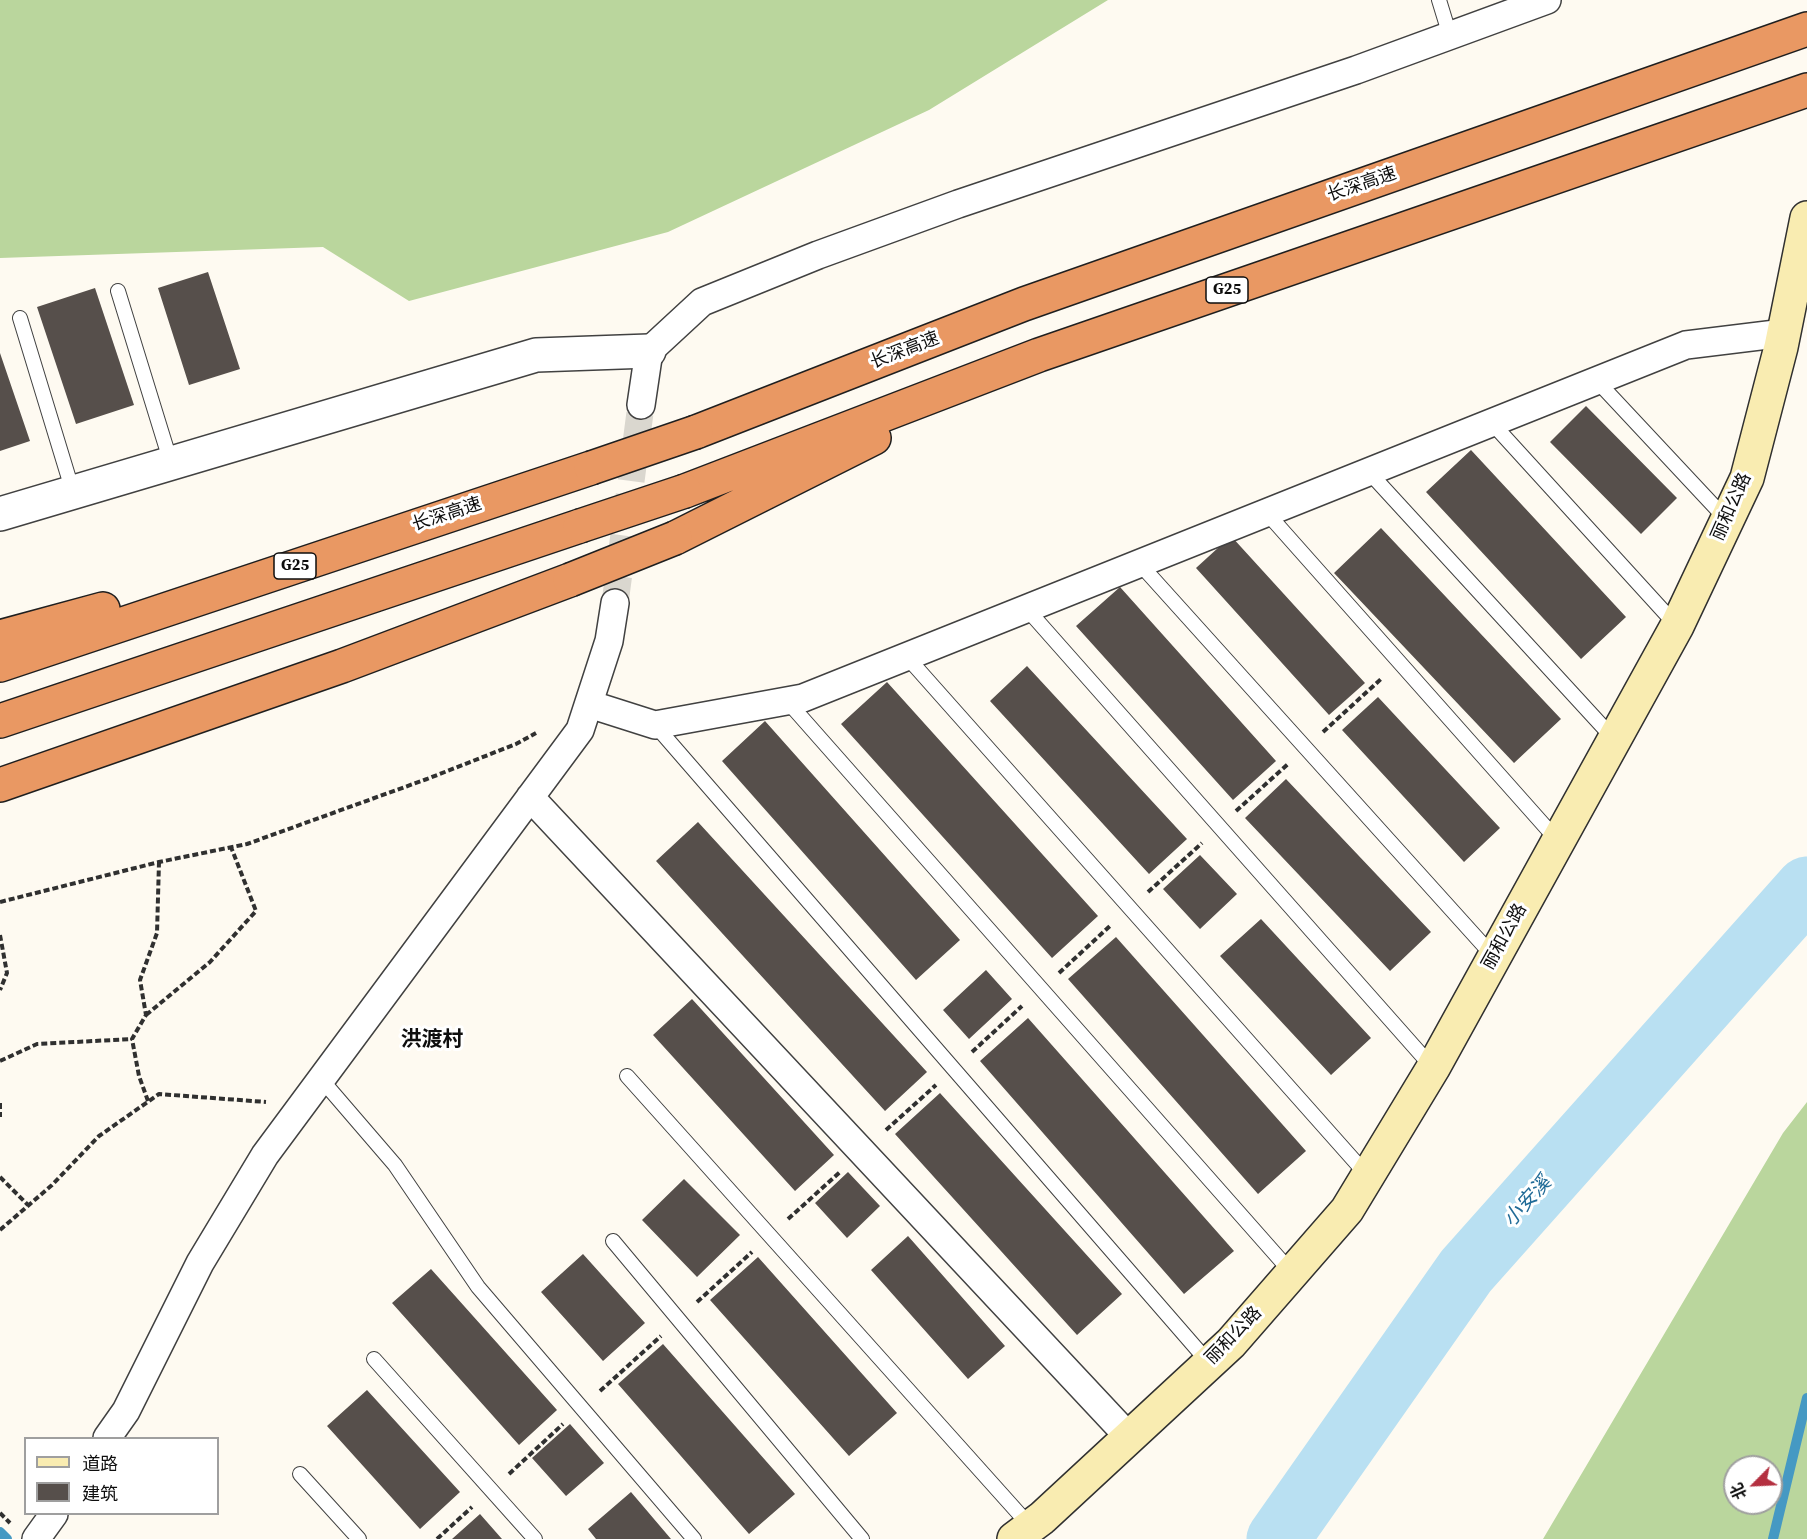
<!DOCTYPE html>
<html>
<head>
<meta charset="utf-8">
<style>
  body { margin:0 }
  #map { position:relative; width:1807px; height:1539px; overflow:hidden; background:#fefaf1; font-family:"Source Serif 4","Noto Sans SC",serif }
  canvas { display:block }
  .legend { position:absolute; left:24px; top:1437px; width:195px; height:78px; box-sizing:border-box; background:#fff; border:2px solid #9f9f9f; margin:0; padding:8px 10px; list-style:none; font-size:18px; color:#0e0e0e }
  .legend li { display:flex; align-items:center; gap:12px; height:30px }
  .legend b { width:30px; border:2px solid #9f9f9f }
  .north { position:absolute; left:1723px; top:1455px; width:60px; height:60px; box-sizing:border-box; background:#fff; border:2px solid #9f9f9f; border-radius:50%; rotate:246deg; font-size:16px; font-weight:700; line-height:24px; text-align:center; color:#0e0e0e }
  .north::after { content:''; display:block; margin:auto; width:21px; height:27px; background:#b43040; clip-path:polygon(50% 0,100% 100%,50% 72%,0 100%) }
</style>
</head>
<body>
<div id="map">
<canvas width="1807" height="1539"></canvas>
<ul class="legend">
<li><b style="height:8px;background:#f9ecb1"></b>道路</li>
<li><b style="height:16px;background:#564f4b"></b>建筑</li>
</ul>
<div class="north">北</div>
</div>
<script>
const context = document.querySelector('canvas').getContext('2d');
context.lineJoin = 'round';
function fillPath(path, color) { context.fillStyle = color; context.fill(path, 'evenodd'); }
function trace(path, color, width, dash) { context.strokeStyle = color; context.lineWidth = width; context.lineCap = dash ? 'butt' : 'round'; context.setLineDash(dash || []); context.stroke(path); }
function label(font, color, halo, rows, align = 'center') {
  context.font = font + ' "Source Serif 4","Noto Sans SC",serif'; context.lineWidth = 6; context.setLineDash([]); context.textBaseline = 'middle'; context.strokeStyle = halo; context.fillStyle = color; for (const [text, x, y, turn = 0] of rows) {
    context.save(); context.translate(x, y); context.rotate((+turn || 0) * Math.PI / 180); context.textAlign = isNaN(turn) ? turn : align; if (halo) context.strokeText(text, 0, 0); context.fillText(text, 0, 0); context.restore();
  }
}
const forest = new Path2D(`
  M0,0H1108L929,110L668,232L409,301L323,247L0,258Z
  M1807,1102V1539H1543L1783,1133ZM1735,1467H1771V1503H1735Z`);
const stream = new Path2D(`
  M0,1532L7,1539
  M1773,1539L1807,1398`);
const river = new Path2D(`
  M1278,1539L1466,1271L1807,888`);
const building = new Path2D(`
  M208,272L240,369L189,385L158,288Z
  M95,288L134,405L76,424L37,307Z
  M0,353L30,441L0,451Z
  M1586,406L1677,498L1641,534L1550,442Z
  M1471,450L1626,617L1581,659L1426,492Z
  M1381,528L1561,719L1514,763L1334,573Z
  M1231,536L1365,683L1329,715L1196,568Z
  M1120,587L1276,761L1233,800L1076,626Z
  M1027,666L1187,839L1149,874L990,701Z
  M887,682L1098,916L1052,958L841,724Z
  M1378,697L1500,828L1464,862L1342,730Z
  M765,721L960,940L916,980L722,761Z
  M1286,779L1431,932L1390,971L1245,818Z
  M698,822L927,1072L885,1111L656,861Z
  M1200,855L1237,894L1200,929L1163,889Z
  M1261,919L1371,1038L1331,1075L1220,956Z
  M1116,937L1306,1151L1258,1194L1068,979Z
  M986,970L1012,999L969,1039L943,1010Z
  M692,999L834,1155L795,1191L653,1035Z
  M1028,1018L1234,1251L1184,1294L980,1061Z
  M940,1093L1122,1294L1077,1335L895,1134Z
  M848,1172L880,1206L847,1238L815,1203Z
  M684,1179L740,1235L697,1277L642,1220Z
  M908,1236L1005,1346L968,1379L871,1270Z
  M583,1254L645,1323L603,1361L541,1292Z
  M758,1257L897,1413L849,1456L710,1300Z
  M431,1269L557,1410L519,1445L392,1303Z
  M663,1344L795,1494L749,1534L618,1384Z
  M367,1390L460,1492L420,1529L327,1426Z
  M570,1424L604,1463L566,1496L532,1458Z
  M631,1492L671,1539H596L588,1529Z
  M480,1514L502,1539H452Z`);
const minorTunnel = new Path2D(`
  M615,603L641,405`);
const path = new Path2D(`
  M1323,732L1381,679
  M1236,811L1288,764
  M1148,892L1202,843
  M0,902L159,862L247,844L427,779L516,744L536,733
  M0,935L7,973L0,990
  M1059,973L1111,925
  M146,1015L210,962L256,911L231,847
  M972,1052L1022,1006
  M0,1061L37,1044L132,1039
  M148,1101L139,1076L132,1039L146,1015L140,980L157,933L159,862
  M0,1103V1117
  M886,1130L936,1085
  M0,1177L28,1205
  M788,1219L840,1172
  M0,1230L52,1185L99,1136L159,1094L266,1102
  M697,1302L752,1252
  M600,1391L661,1336
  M509,1474L563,1424
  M0,1513L10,1523
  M437,1539L472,1507`);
const service = new Path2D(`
  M1439,0L1450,36
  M118,291L171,463
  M20,318L73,492
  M1597,381L1727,520
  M1492,423L1677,626
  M1368,471L1614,739
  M1266,512L1558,841
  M1139,563L1494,957
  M1026,608L1433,1068
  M907,657L1367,1175
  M788,702L1292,1273
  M655,725L1209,1363
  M627,1076L1030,1526
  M321,1079L395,1165L478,1287L694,1539
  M613,1241L862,1539
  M374,1359L535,1539
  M300,1474L359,1539`);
const minor = new Path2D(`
  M641,405L649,351L702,302L818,255L958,204L1356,70L1547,0
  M589,704L655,725L803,698L1686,345L1784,333
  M530,797L1129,1437
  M107,1438L126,1411L200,1263L265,1155L580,730L609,641L615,603
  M36,1539L54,1514`);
const tertiary = new Path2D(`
  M0,514L536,355L649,351`);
const secondary = new Path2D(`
  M1014,1539L1042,1518L1231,1343L1347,1210L1433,1068L1677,626L1747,478L1781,347L1807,218`);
const motorway = new Path2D(`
  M696,432L1024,304L1807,29
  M685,491L1039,355L1807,90
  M675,538L874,438
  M0,637L103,609
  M0,665L591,468
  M0,721L580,526
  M0,785L342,666L570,580`);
const motorwayBridge = new Path2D(`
  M591,468L696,432
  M580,526L685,491
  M570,580L675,538`);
const shields = [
  [1227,290,42],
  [295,566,42]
];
const shieldNames = [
  ["G25",1227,290],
  ["G25",295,566]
];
const streetNames = [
  ["长深高速",1362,185,-19],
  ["长深高速",905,351,-21],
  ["丽和公路",1732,507,-66],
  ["长深高速",447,515,-18],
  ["丽和公路",1505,937,-61],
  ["丽和公路",1234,1336,-46]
];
const waterNames = [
  ["小安溪",1528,1202,-48]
];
const quarterNames = [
  ["洪渡村",432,1041]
];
fillPath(forest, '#bad69d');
trace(stream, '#4599c3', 10);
trace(river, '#b9e0f2', 63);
fillPath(building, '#564f4b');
trace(minorTunnel, '#dad7cf', 27, [27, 14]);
trace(service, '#414141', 16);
trace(minor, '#414141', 30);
trace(tertiary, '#414141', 36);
trace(secondary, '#303030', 36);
trace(motorway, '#1f1f1f', 36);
trace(path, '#303030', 4, [6, 3]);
trace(service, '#fff', 14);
trace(minor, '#fff', 27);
trace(tertiary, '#fff', 33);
trace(secondary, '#f9ecb1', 33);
trace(motorway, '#e99863', 33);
trace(motorwayBridge, '#1f1f1f', 36, []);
trace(motorwayBridge, '#e99863', 33);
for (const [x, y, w] of shields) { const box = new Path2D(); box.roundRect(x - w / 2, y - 13, w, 26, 4.5); context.fillStyle = '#fff'; context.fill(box); trace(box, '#0e0e0e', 1.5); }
label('bold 16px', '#0e0e0e', null, shieldNames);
label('18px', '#0e0e0e', '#fff', streetNames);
label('italic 20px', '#216b97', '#fff', waterNames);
label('bold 21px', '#0e0e0e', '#fff', quarterNames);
</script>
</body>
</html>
